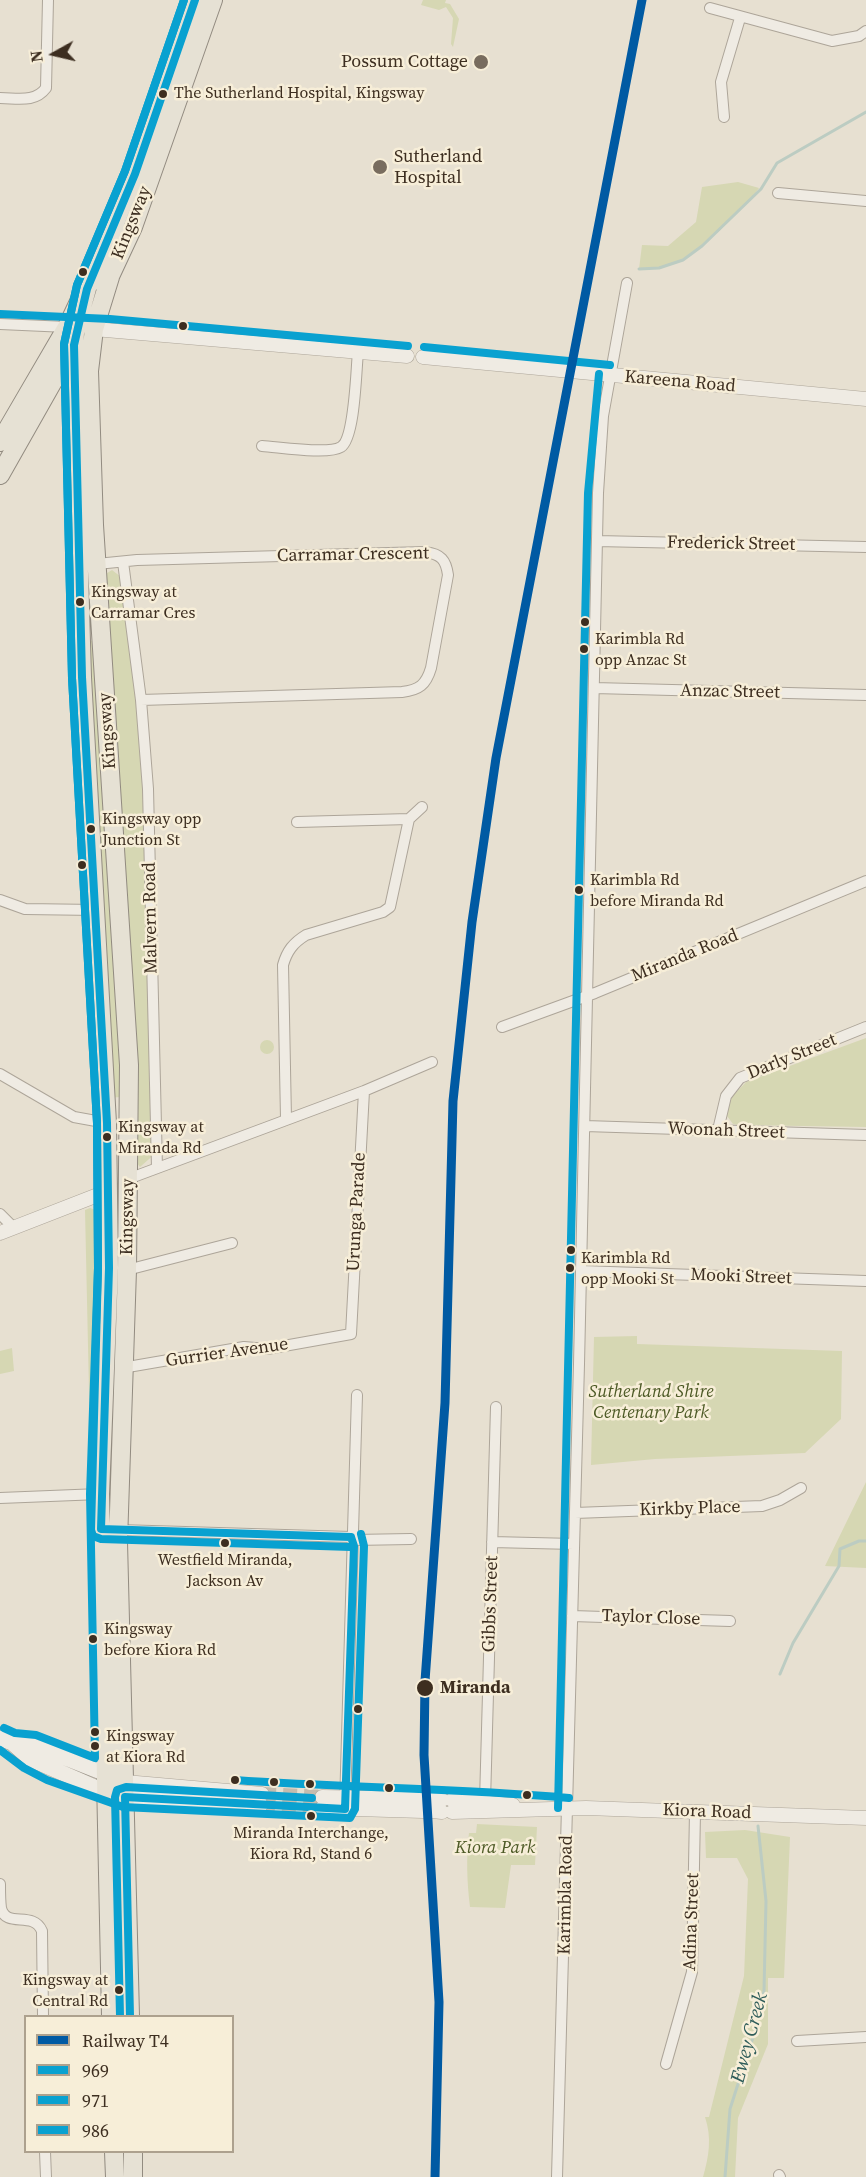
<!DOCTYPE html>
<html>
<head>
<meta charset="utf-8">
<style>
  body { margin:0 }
  #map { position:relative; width:866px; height:2177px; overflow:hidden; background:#e7e0d1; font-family:"Source Serif 4",serif }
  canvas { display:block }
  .legend { position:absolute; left:24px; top:2015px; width:210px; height:138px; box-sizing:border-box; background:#f7eed8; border:2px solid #ada18e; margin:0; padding:8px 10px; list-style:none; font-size:18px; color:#3d2e20 }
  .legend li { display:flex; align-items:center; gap:12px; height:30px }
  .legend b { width:30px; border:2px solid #ada18e }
  .north { position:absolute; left:24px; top:24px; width:60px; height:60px; -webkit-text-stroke:4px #f7eed8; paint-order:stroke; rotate:262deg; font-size:16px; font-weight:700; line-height:24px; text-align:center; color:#3d2e20 }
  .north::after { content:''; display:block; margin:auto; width:21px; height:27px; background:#3d2e20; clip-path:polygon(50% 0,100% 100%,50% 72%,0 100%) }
</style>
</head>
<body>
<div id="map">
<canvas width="866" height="2177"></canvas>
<ul class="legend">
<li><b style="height:8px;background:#005aa3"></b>Railway T4</li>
<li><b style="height:8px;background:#09a1d0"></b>969</li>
<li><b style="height:8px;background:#09a1d0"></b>971</li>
<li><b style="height:8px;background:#09a1d0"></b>986</li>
</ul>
<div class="north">N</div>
</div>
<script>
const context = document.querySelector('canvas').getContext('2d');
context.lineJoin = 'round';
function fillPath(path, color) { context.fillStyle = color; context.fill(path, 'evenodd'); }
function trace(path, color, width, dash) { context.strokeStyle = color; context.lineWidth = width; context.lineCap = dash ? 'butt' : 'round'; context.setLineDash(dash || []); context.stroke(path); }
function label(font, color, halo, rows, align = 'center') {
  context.font = font + ' "Source Serif 4",serif'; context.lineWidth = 5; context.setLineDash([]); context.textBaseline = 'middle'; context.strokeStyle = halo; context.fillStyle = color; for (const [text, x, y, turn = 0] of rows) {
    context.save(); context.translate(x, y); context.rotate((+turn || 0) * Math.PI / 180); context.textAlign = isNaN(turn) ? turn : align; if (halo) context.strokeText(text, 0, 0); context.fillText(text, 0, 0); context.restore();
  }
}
const green = new Path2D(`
  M423,0H446L445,3L450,4L459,19L453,47L451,44L453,18L446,7L439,10L421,5Z
  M738,182L759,188C745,208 705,246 684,259C670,267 654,268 639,269L642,245L668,246L696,222L702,187Z
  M112,570L125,580L141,700L157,1152L140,1167L136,1162L121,1097L106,1098L87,641L102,640L104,575Z
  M866,1038V1127L739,1125L733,1124L727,1116L730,1099L746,1082Z
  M260 1047a7 7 0 1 1 14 0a7 7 0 1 1-14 0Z
  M90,1208L96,1210L100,1218L91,1482L85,1210Z
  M637,1336V1344L842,1351L841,1419L805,1453L655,1459L591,1465L594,1337Z
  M12,1348L14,1371L0,1374V1351Z
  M866,1482V1568L825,1566Z
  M477,1824L537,1827L535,1865H511L505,1908L470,1907C467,1882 466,1858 469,1833H476Z
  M745,1830L790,1837L784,1978H768V2044L738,2118L735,2177H703C709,2156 712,2138 705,2117H709L744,1976L748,1879L737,1858H706L705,1832Z`);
const stream = new Path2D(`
  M639,269L659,268L683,260L702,246L761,189L777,163L866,112
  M780,1674L793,1643L839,1566L840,1549L859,1541H866
  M725,2177L730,2109L754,2034L764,1991L766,1901L758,1826`);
const tertiaryTunnel = new Path2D(`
  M262,1794L322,1797
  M261,1805L322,1808`);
const minor = new Path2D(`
  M710,8L832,41L859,36L866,31
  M0,98C17,98 35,103 46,88L48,0
  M724,117L721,82L740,18
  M778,193L866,201
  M0,324L67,327
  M262,446C279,447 328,455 341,447C355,438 356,370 358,352
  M597,541L866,547
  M123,562L141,700L148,789L157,1168
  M97,564L137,560L425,552C441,554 446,560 448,575L431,668C426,685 419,690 402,692L141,700
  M594,688L866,695
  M297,822L409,819L422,807
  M0,900L25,909L96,910
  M502,1027L595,993L866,881
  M0,1074L74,1117L107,1123
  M286,1119L283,965C287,951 293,943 306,935L383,912L390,907L409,819
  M585,1126L866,1135
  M718,1130L726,1096L740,1078L866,1027
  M128,1179L364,1091L432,1062
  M0,1214L13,1227
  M127,1270L232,1243
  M581,1271L866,1281
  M122,1368L244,1347L267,1349L351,1334L364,1091
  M0,1498L100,1494
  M575,1513L762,1506L780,1500L801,1488
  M119,1530L351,1537
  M353,1540L411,1539
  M492,1542L574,1544
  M572,1616L730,1621
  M485,1801L496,1407
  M345,1805L357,1395
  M0,1884C0,1892 0,1901 1,1908C6,1929 33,1910 42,1931L43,2016
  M797,2041L866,2037
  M666,2064L692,1972L695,1812
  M45,2152L46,2177
  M779,2175L780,2177
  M557,2177L579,1364L598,493L603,416L627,283`);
const tertiary = new Path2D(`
  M94,329L407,356
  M423,357L866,399
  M0,1233L108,1191
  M125,1782L262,1794
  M125,1797L261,1805
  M322,1797L423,1799
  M431,1800H442
  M452,1800L513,1805
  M322,1808L423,1811
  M432,1811L442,1812
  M452,1812L586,1808L866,1818`);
const secondary = new Path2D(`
  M0,1738L12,1743L30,1759L106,1792
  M12,1743L33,1745L106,1774`);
const primary = new Path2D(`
  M110,277L94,329L89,371L94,525L129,1065L127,1270L118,1542L130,2016
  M89,281L75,333L73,367L82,677L107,1123L109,1268L100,1494L111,2016
  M105,287L133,227L213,0
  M0,442L67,327L112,232L195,0
  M0,475L73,346
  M114,2152L115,2177
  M133,2152V2177`);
const bus1 = new Path2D(`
  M195,0L135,174L87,289L74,345L82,677L107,1123L109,1268L101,1529L351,1537
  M130,2016L125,1797L345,1809L354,1546L351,1537`);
const bus2 = new Path2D(`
  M184,0L125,171L77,285L64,344L72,678L97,1123L98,1268L91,1530L93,1536L101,1539L351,1547
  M0,1750L24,1768L47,1780L123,1807L350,1818L355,1809L364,1546L361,1534`);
const bus3 = new Path2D(`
  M0,314L110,319L408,346
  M424,347L610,365
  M235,1780C346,1788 458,1788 569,1798
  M558,1808L588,493L599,374`);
const bus4 = new Path2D(`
  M4,1728L15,1733L36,1735L95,1758L90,1494L98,1268L97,1123L72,678L64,344L77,285L125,171L184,0`);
const bus5 = new Path2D(`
  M120,2016L115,1797L117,1790L126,1787L312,1798`);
const rail1 = new Path2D(`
  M435,2177L439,2002L424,1755L425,1681L445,1403L453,1101L472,922L496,758L642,0`);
const markers = [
  [481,62,8,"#786c5e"],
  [163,94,5,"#3d2e20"],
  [380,167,8,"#786c5e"],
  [83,272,5,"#3d2e20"],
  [183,326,5,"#3d2e20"],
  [80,602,5,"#3d2e20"],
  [585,622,5,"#3d2e20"],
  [584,649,5,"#3d2e20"],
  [91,829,5,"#3d2e20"],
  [82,865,5,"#3d2e20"],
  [579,890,5,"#3d2e20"],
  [107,1137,5,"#3d2e20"],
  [571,1250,5,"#3d2e20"],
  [570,1268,5,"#3d2e20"],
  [225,1543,5,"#3d2e20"],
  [93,1639,5,"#3d2e20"],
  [425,1688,9,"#3d2e20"],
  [358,1709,5,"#3d2e20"],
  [95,1732,5,"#3d2e20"],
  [95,1746,5,"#3d2e20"],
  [235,1780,5,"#3d2e20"],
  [274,1782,5,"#3d2e20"],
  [310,1784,5,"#3d2e20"],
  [389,1788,5,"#3d2e20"],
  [527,1795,5,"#3d2e20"],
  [311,1816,5,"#3d2e20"],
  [119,1990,5,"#3d2e20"]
];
const busNames = [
  ["The Sutherland Hospital, Kingsway",174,94],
  ["Kingsway at",91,593],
  ["Carramar Cres",91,614],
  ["Karimbla Rd",595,640],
  ["opp Anzac St",595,661],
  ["Kingsway opp",102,820],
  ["Junction St",102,841],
  ["Karimbla Rd",590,881],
  ["before Miranda Rd",590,902],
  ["Kingsway at",118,1128],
  ["Miranda Rd",118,1149],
  ["Karimbla Rd",581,1259],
  ["opp Mooki St",581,1280],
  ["Westfield Miranda,",225,1561,"center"],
  ["Jackson Av",225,1582,"center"],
  ["Kingsway",104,1630],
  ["before Kiora Rd",104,1651],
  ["Kingsway",106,1737],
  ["at Kiora Rd",106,1758],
  ["Miranda Interchange,",311,1834,"center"],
  ["Kiora Rd, Stand 6",311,1855,"center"],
  ["Kingsway at",108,1981,"right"],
  ["Central Rd",108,2002,"right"]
];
const poiNames = [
  ["Possum Cottage",468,62],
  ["Sutherland",394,157,"left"],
  ["Hospital",394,178,"left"]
];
const streetNames = [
  ["Kingsway",132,223,-68],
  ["Kareena Road",680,382,5],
  ["Frederick Street",731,544,1],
  ["Carramar Crescent",353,555,-1],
  ["Anzac Street",730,692,1],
  ["Kingsway",108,731,-94],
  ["Malvern Road",151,918,-91],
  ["Miranda Road",685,956,-22],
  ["Darly Street",792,1057,-22],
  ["Woonah Street",726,1131,2],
  ["Urunga Parade",357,1212,-87],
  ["Kingsway",128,1217,-89],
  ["Mooki Street",741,1277,2],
  ["Gurrier Avenue",227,1353,-8],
  ["Kirkby Place",690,1509,-2],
  ["Gibbs Street",491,1604,-88],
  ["Taylor Close",651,1618,2],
  ["Kiora Road",707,1812,2],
  ["Karimbla Road",566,1895,-89],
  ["Adina Street",692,1922,-88]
];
const parkNames = [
  ["Sutherland Shire",651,1392],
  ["Centenary Park",651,1413],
  ["Kiora Park",495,1848]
];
const stopNames = [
  ["Miranda",440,1688]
];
const waterNames = [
  ["Ewey Creek",750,2038,-75]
];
fillPath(green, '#d6d7b3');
trace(stream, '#bcccc2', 3);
trace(tertiaryTunnel, '#c5bcae', 14, [14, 7]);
trace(minor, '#ada599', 12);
trace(tertiary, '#ada599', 15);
trace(secondary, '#9c958a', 16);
trace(primary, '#928b80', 20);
trace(minor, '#efebe3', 10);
trace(tertiary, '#efebe3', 14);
trace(secondary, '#efebe3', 15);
trace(primary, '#e6e1d4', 18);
trace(bus1, '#09a1d0', 8);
trace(bus2, '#09a1d0', 8);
trace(bus3, '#09a1d0', 8);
trace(bus4, '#09a1d0', 8);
trace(bus5, '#09a1d0', 8);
trace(rail1, '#005aa3', 9);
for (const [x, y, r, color] of markers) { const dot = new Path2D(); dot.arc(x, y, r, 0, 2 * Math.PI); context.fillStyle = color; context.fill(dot); trace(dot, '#f7eed8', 2); }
label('16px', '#3d2e20', '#f7eed8', busNames, 'left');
label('18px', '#3d2e20', '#f7eed8', poiNames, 'right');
label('18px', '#3d2e20', '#f7eed8', streetNames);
label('italic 18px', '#4d5a26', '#f7eed8', parkNames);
label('bold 18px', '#3d2e20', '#f7eed8', stopNames, 'left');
label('italic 20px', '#2f5d5a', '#f7eed8', waterNames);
</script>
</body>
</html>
